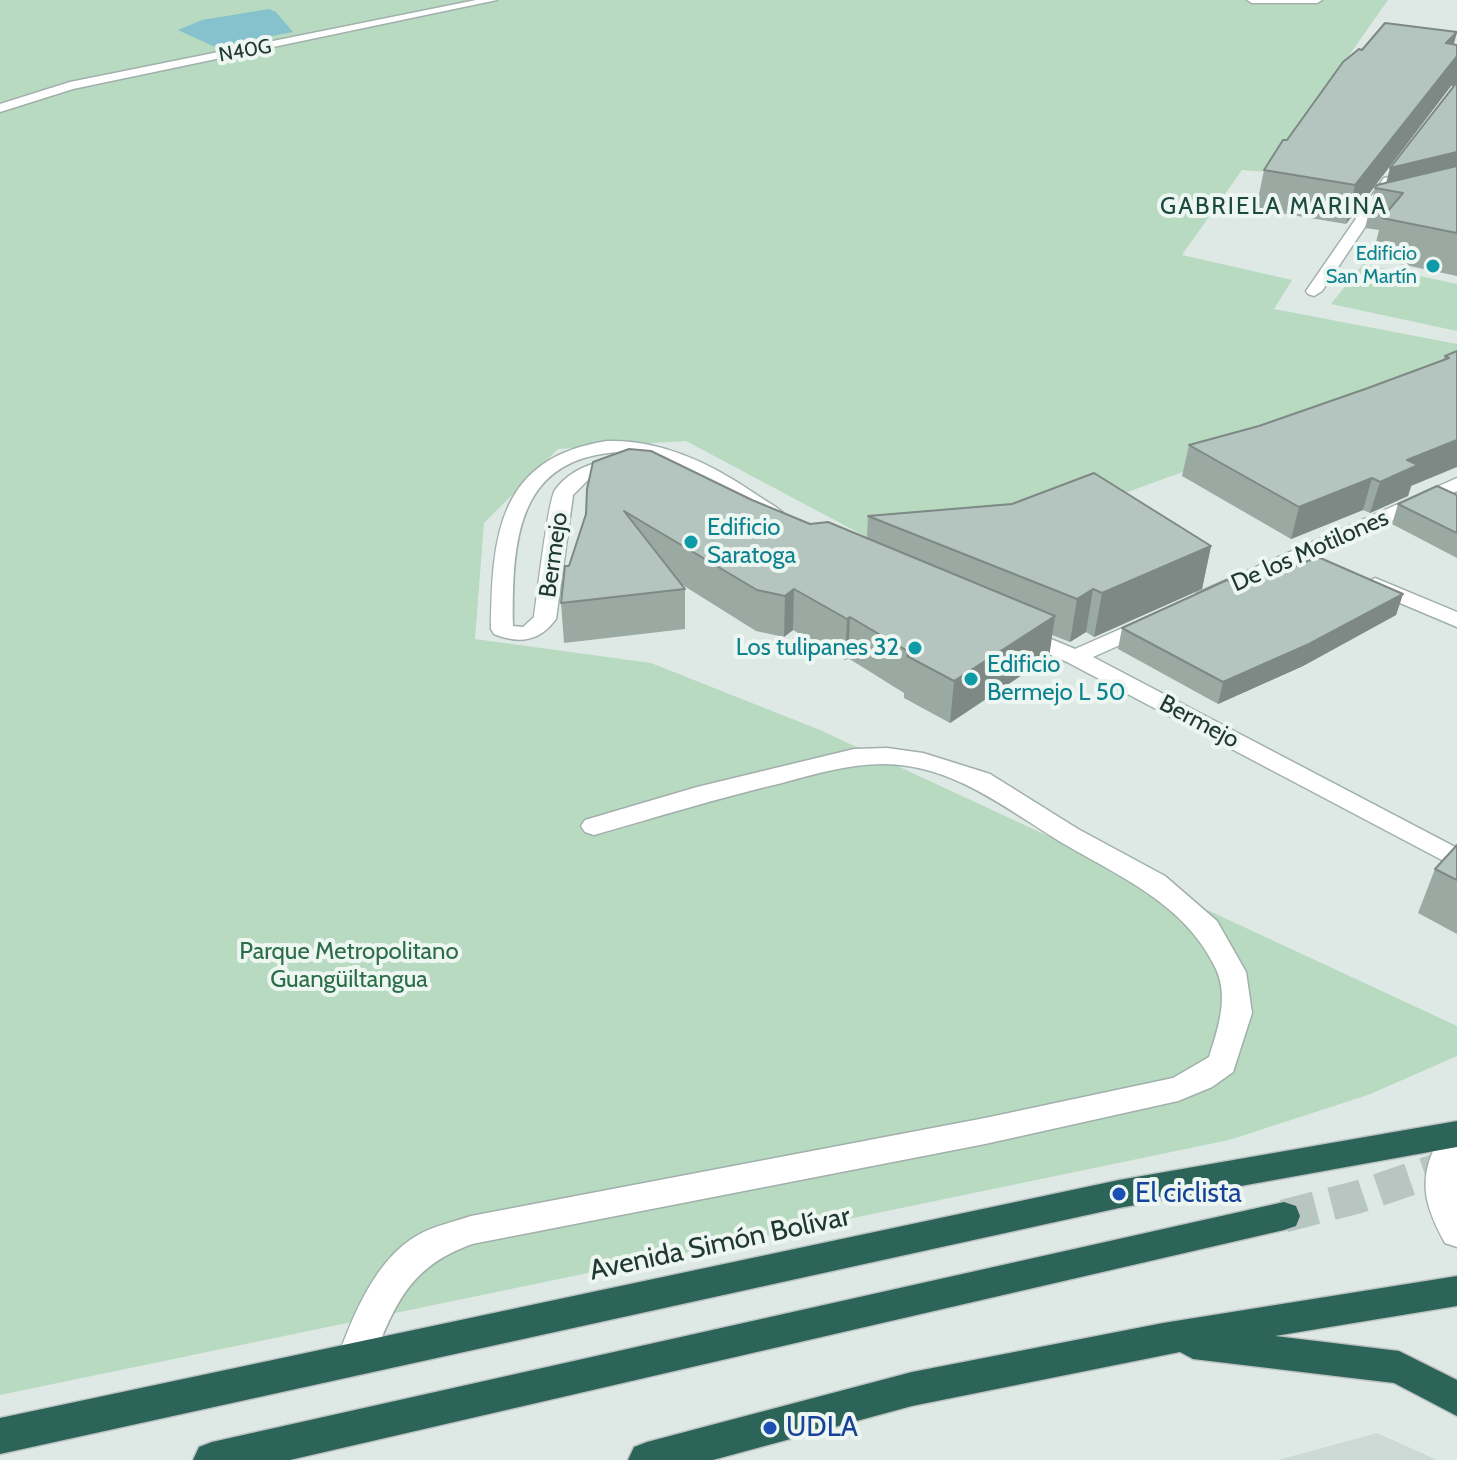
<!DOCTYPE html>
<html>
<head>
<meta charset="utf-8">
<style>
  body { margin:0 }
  canvas { display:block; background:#dee9e5 }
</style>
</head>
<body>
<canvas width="1457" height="1460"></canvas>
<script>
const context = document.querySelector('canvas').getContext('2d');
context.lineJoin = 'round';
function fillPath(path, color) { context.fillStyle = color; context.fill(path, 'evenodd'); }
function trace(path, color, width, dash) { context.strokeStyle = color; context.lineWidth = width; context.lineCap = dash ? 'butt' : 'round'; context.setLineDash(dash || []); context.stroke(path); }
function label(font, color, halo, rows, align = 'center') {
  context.font = font + ' Cabin,sans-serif'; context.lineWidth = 8; context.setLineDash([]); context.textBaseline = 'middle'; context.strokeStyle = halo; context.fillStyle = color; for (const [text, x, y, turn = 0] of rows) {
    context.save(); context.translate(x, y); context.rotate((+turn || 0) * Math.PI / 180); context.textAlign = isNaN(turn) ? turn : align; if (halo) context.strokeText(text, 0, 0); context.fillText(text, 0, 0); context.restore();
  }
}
const built = new Path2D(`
  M1377,1433L1437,1460H1278Z`);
const green = new Path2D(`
  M0,0H1388L1267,172L1242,170L1182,255L1292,280L1274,309L1457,344V372L993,541L889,549L686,441L558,449L484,523L475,639L651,663L820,730L1457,1026V1056L1368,1095L1229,1140L0,1395Z
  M1363,264L1457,284V331L1331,304Z`);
const water = new Path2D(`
  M269,9L276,12L293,32L215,47L178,30L202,20Z`);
const highwayTunnel = new Path2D(`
  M1284,1216L1358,1197L1457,1163`);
const minor = new Path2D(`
  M476,0H497L73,89L0,112V104L70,82Z
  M1247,0H1322L1317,3H1252Z
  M1389,177L1396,181L1322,291L1314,296L1308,294L1306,291L1384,178Z
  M607,441C662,439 714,465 757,495C767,502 780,508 787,517L784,521H770L716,485L681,468L614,470L589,479L573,495L556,619C539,642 519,644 494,634L491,629C492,535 498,458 607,441ZM622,452L651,457C617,458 578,459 555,490C548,500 537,597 534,617L523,627L513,626C512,541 516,456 622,452Z
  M1457,478V491L1213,603L1205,604L1194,598L1197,593Z
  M1375,578L1457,612V627L1367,589L1364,584Z
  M1150,616L1161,623L1158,628L1093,657L1457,848V868L1067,662L1014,639L1011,634L1022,627L1075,649Z
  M887,748L923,753L990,774L1078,829L1165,876L1217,921L1246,972L1252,1013L1233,1072L1212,1087L1178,1101L985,1144L472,1244C403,1269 394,1311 367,1372L355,1376L343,1372L337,1360C352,1317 376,1258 418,1235C434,1226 453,1222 471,1216L985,1118L1173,1078L1209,1057C1218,1029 1229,997 1216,969C1185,903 1118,876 1059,841C1004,807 951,764 883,764C848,764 815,774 782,783C718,798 657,817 594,835L585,832L581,826L585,820L697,787L854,749Z
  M1457,1126V1247L1445,1243C1427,1210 1417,1183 1435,1147C1441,1136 1445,1130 1457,1126Z`);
const highway = new Path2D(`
  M1457,1121V1147L1119,1208L0,1454V1418L1119,1180Z
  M1284,1202L1296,1206L1300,1216L1296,1226L1284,1230L290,1460H193L199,1447L212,1442Z
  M1457,1276V1306L1275,1336L1399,1351L1457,1380V1416L1394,1383L1193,1359L1180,1352L912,1406L713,1460H628L634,1447L647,1442L912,1372L1163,1323Z`);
const wall = new Path2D(`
  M1457,32L1453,44L1457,45V276L1372,258L1379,230L1365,228L1375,188L1386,183L1390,168L1454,85L1451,86L1346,224L1256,209L1264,170L1287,140Z
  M1457,351L1408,496L1370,513L1363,510L1291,539L1182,476L1189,445L1259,426L1368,388L1443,360L1445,356Z
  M1457,495V558L1392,524L1398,504Z
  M752,500L810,524L867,538L868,516L1211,546L1202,589L1094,637L1086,632L1070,642L1052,635L1049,657L950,723L904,698V693L848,658L845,660L793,630L784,637L756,631L681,584L685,589V629L564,643L561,603L569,566L586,514Z
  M1238,588L1403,594L1396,615L1303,666L1218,704L1118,649L1122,628Z
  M1457,845V934L1418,913L1435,869Z`);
const shadedWall = new Path2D(`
  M1457,32L1448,66L1446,43Z
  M1457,56V85L1451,86L1346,224L1355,185Z
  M1457,152V186L1403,193L1385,190L1390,168Z
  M1457,440V467L1411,486L1408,496L1370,513L1380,482L1407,460Z
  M1372,478L1363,510L1291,539L1299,507Z
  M1211,546L1202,589L1094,637L1102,593Z
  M794,589L793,630L784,637L785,596Z
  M1093,589L1086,632L1070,642L1077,599Z
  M1403,594L1396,615L1303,666L1218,704L1223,682Z
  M1055,616L1049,657L950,723L954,681Z
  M850,617L848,658L845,660L847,619Z`);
const building = new Path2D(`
  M1385,23L1457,32L1446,43L1457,45V56L1355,185L1264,170L1283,140H1287L1343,62L1359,49L1362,50Z
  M1457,82V152L1390,168Z
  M1457,166V233L1382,218L1403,193L1375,188L1377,185Z
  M1457,351V440L1407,460L1418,465L1380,482L1372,478L1299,507L1189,445L1259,426L1368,388L1449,358L1445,356Z
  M629,449L651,451L752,500L810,524L828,522L1055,616L954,681L907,656L911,653L850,617L847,619L794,589L785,596L757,590L624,511L685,589L561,603L565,566H569L586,514L587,489L593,462Z
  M1094,473L1211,546L1102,593L1093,589L1077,599L868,516L1012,504Z
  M1437,486L1457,495V533L1398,504Z
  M1318,557L1403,594L1309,644L1223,682L1122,628L1227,580L1238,588Z
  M1457,845V880L1435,869Z`);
const markers = [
  [1433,266,8,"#0f9aa8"],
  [691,542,8,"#0f9aa8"],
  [915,648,8,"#0f9aa8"],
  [971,679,8,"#0f9aa8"],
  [1119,1194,8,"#1a4fb4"],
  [770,1428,8,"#1a4fb4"]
];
const farStreetnames = [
  ["N40G",245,51,-10]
];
const farCulturenames = [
  ["Edificio",1417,254],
  ["San Martín",1417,277]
];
const farQuarternames = [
  ["GABRIELA MARINA",1274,207]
];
const cultureNames = [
  ["Edificio",707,528],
  ["Saratoga",707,556],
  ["Los tulipanes 32",899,648,"right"],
  ["Edificio",987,665],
  ["Bermejo L 50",987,693]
];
const streetNames = [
  ["De los Motilones",1310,551,-24],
  ["Bermejo",554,555,-82],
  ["Bermejo",1199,722,28]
];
const parkNames = [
  ["Parque Metropolitano",349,952],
  ["Guangüiltangua",349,980]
];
const nearTransitnames = [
  ["El ciclista",1135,1194],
  ["UDLA",786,1428]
];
const nearStreetnames = [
  ["Avenida Simón Bolívar",720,1244,-12]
];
fillPath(built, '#ccd9d4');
fillPath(green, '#b7dac1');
fillPath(water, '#86c1ce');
trace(highwayTunnel, '#b8c6c1', 33, [33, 16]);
trace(minor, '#a1b0ac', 3);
trace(highway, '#bcc3c2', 3);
fillPath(minor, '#fff');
fillPath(highway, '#2d645a');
fillPath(wall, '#9ba9a3');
fillPath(shadedWall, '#7e8985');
fillPath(building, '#b4c4be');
trace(building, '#7e8985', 2);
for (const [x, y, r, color] of markers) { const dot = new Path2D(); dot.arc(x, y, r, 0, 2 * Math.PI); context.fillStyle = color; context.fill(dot); trace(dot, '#eef6f2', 3); }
label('20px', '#203832', '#eef6f2', farStreetnames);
label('20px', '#0d838f', '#eef6f2', farCulturenames, 'right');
context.letterSpacing = '2px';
label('24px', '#1d4a40', '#eef6f2', farQuarternames);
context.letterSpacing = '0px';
label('24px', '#0d838f', '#eef6f2', cultureNames, 'left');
label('24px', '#203832', '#eef6f2', streetNames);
label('24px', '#2b6e47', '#eef6f2', parkNames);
label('28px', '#164399', '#eef6f2', nearTransitnames, 'left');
label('28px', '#203832', '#eef6f2', nearStreetnames);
</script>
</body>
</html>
